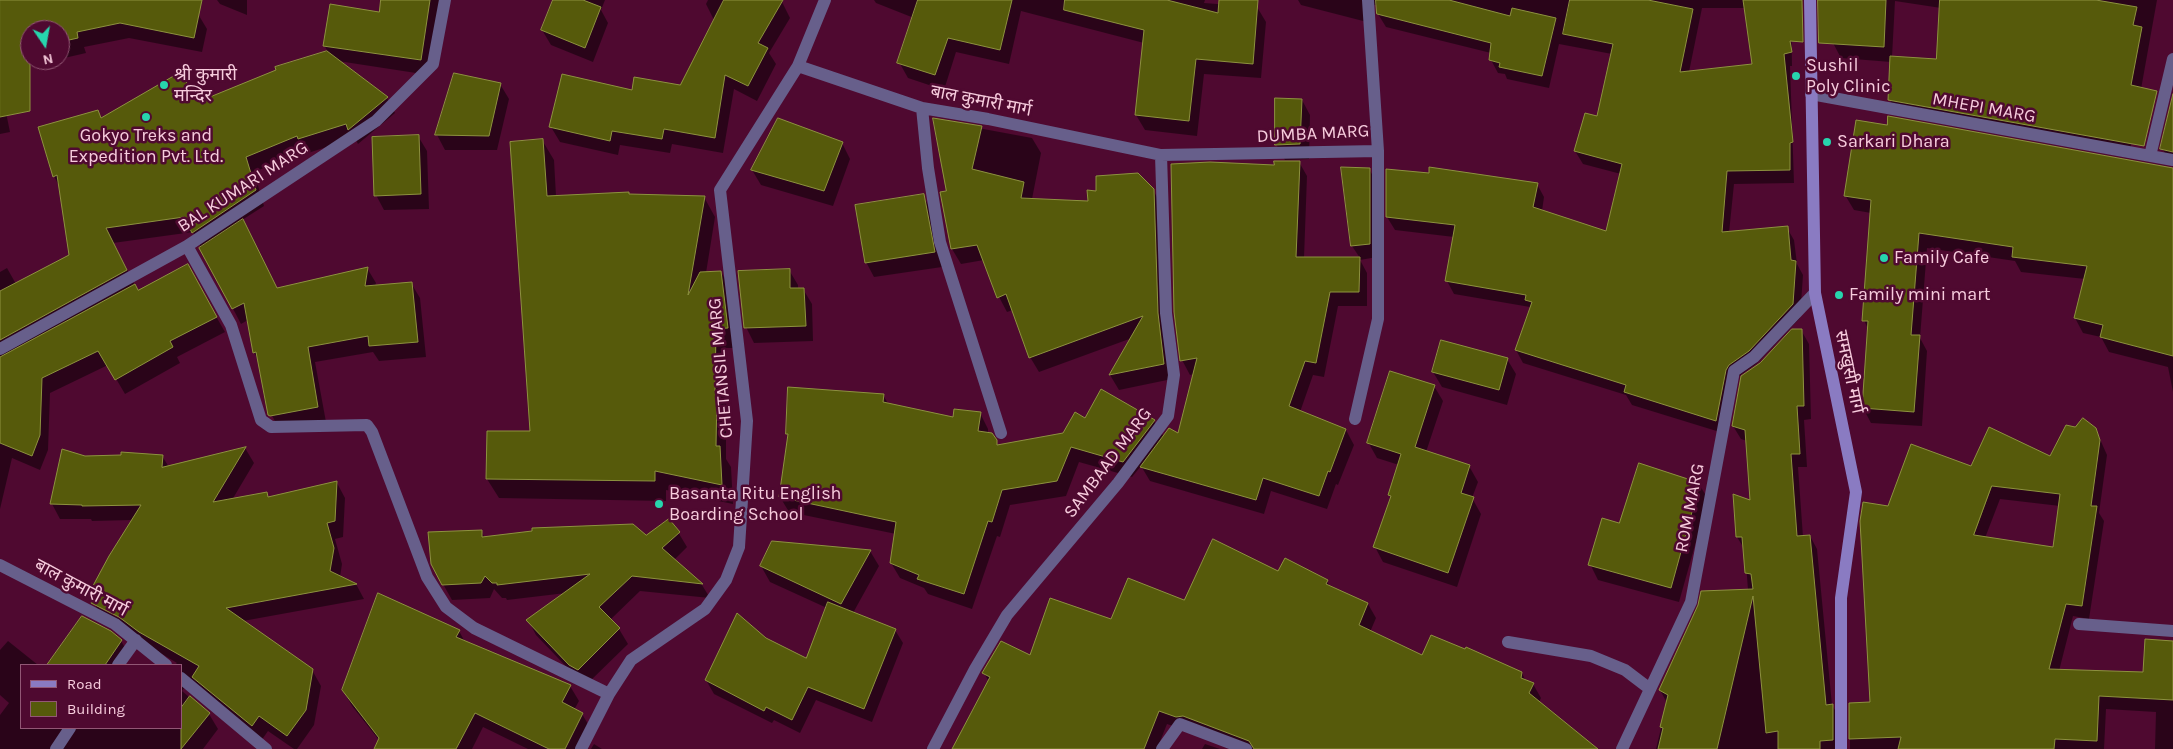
<!DOCTYPE html>
<html>
<head>
<meta charset="utf-8">
<style>
  body { margin:0 }
  #map { position:relative; width:2173px; height:749px; overflow:hidden; background:#4f0930; font-family:Karla,sans-serif }
  canvas { display:block }
  .legend { position:absolute; left:20px; top:664px; width:162px; height:65px; box-sizing:border-box; background:#4f0930; border:1px solid #925775; margin:0; padding:6px 9px; list-style:none; font-size:15px; color:#f7ccdd }
  .legend li { display:flex; align-items:center; gap:10px; height:25px }
  .legend b { width:25px; border:1px solid #925775 }
  .north { position:absolute; left:20px; top:20px; width:50px; height:50px; box-sizing:border-box; background:#4f0930; border:1px solid #925775; border-radius:50%; rotate:168deg; font-size:14px; font-weight:700; line-height:20px; text-align:center; color:#f7ccdd }
  .north::after { content:''; display:block; margin:auto; width:18px; height:22px; background:#27d5ad; clip-path:polygon(50% 0,100% 100%,50% 72%,0 100%) }
</style>
</head>
<body>
<div id="map">
<canvas width="2173" height="749"></canvas>
<ul class="legend">
<li><b style="height:6px;background:#8a7bc2"></b>Road</li>
<li><b style="height:14px;background:#565a0b"></b>Building</li>
</ul>
<div class="north">N</div>
</div>
<script>
const context = document.querySelector('canvas').getContext('2d');
context.lineJoin = 'round';
function fillPath(path, color) { context.fillStyle = color; context.fill(path, 'evenodd'); }
function trace(path, color, width, dash) { context.strokeStyle = color; context.lineWidth = width; context.lineCap = dash ? 'butt' : 'round'; context.setLineDash(dash || []); context.stroke(path); }
function label(font, color, halo, rows, align = 'center') {
  context.font = font + ' Karla,"Noto Sans Devanagari",sans-serif'; context.lineWidth = 5; context.setLineDash([]); context.textBaseline = 'middle'; context.strokeStyle = halo; context.fillStyle = color; for (const [text, x, y, turn = 0] of rows) {
    context.save(); context.translate(x, y); context.rotate((+turn || 0) * Math.PI / 180); context.textAlign = isNaN(turn) ? turn : align; if (halo) context.strokeText(text, 0, 0); context.fillText(text, 0, 0); context.restore();
  }
}
const shadow = new Path2D(`
  M0,0H140L198,14L207,29L202,52L129,38L84,47L86,53L60,59V30H30V60H56L0,73Z
  M217,0H247V15L220,4Z
  M382,0H440L429,75L338,61L387,98L395,113L358,144L355,138L308,153L306,151L254,172L264,206L242,220L277,289L367,268L376,283L375,286L411,283L420,298L426,357L379,361L373,352L315,362L326,422L280,431L265,402L258,360L254,352L248,320L241,324L193,232L113,243L138,291L187,266L225,332L177,357L180,363L125,394L108,365L50,393L48,450L40,470L12,458L0,509V272L7,268L16,284L70,255L60,188L54,176L98,111L102,119L205,101L328,52L324,45L380,13Z
  M553,0H605L601,10L608,23L593,62L551,45L542,30Z
  M708,0H777L782,2L790,18L769,53L776,64L757,101L734,89L723,153L672,144L670,153L620,145L618,155L560,142L551,127L633,91L681,86L714,20L706,4Z
  M874,0H1205L1204,3L1257,7L1266,22L1261,78L1204,74L1197,136L1145,130L1136,115L1144,43L1021,11L1009,64L956,52L944,90L908,78L899,62L914,18L876,3Z
  M1298,0H1791L1792,66H1790L1794,183L1734,184L1729,233L1787,228L1794,240L1797,264L1803,275L1800,318L1756,364L1736,378L1723,433L1632,405L1626,395L1523,363L1516,350L1530,307L1454,294L1447,281L1454,237L1395,230L1387,217L1537,184L1544,197L1542,211L1607,233L1621,174L1583,164L1575,151L1598,117L1612,54L1559,44L1549,88L1507,79L1505,74L1498,73L1491,60V53L1386,27L1378,14V5H1371L1367,22L1301,5ZM1702,8H1747L1753,65L1689,72Z
  M1835,0H2157L2129,156L1898,114L1890,100L1891,62L1841,58L1833,43ZM1895,1L1941,8L1937,60L1892,57Z
  M0,83L10,132L0,134Z
  M500,84L509,99L497,150H445L437,135Z
  M1302,100L1310,115L1309,159L1285,160L1276,144Z
  M2173,112V165L2163,150Z
  M935,120L1032,138L1041,153L1032,199L1089,202L1153,190L1162,206L1172,379L1119,390L1110,375L1132,338L1039,372L1030,357L1013,310L1007,312L999,297L984,260L961,264L952,249L942,193L948,192Z
  M418,136L427,151L429,209L384,210L376,195Z
  M542,140L554,160L556,196L629,195L704,197L715,217L706,273L721,272L732,292L739,348H726V459L731,467L733,504L666,490V501L499,498L487,479L531,433Z
  M842,143L850,159L833,206L761,185L752,170Z
  M1299,162L1307,176L1304,258H1360L1352,246L1342,168L1369,169L1377,183V257L1360,260L1367,273V306H1338L1324,377L1313,375L1300,412L1346,430L1354,445L1338,485L1336,484L1327,509L1271,491L1264,514L1150,481L1141,466L1132,477L1079,462L1066,496L1010,505L1000,537L997,536L972,609L928,594L924,588L900,578L891,563L896,534L789,512L780,497L789,437L787,433L883,395L889,405L954,419L980,413L988,429V434L999,446L1064,434L1085,419L1154,421L1164,437L1179,435L1194,374L1190,375L1182,360L1276,166Z
  M2173,169V392L2168,367L2109,352L2101,337L2083,333L2075,318L2085,279L2021,272L2015,261L1927,248L1920,338L1927,351L1922,426L1871,423L1863,408L1868,329L1864,320L1871,213L1854,210L1845,195Z
  M923,196L932,211L942,267L874,277L866,262Z
  M789,270L798,285V289H803L812,304L813,341L754,343L746,327Z
  M1801,330L1809,344L1811,419L1804,420L1807,467H1798L1803,537L1810,536L1817,549L1832,705L1840,719V749H1656L1667,703L1660,690L1748,590L1745,550L1737,537L1752,501L1747,441L1741,439L1733,426L1761,364Z
  M1507,359L1516,374L1507,405L1442,387L1433,372Z
  M1434,386L1443,401L1426,452L1469,466L1478,482L1472,498L1481,514L1457,587L1383,562L1375,547L1391,498L1390,495L1399,465L1377,458L1368,442Z
  M2095,428L2107,455L2099,513L2104,521L2089,619L2073,616L2059,671L2144,674L2173,642V749H2155L2156,712L2106,709L2104,749H1850V704L1871,703L1889,507L1972,468L2051,458L2075,429ZM2000,499L2060,506L2054,548L1985,538Z
  M245,448L254,463L232,500L266,494L269,498L337,483L345,498L343,537L335,539L342,564L340,577L356,584L364,599L243,621L312,670L321,686L314,725L297,749H294L268,731L261,741L184,688L182,691L209,714L218,729L203,749H0V715L9,703L0,695V650L8,641L38,665H21V728H181V665H175L177,663L102,618L90,595L133,520L92,521L91,519H60L52,504L84,457L162,456L169,467ZM99,605L125,619L124,621L99,608Z
  M1699,484L1708,499L1679,602L1598,580L1590,564L1620,524Z
  M481,531L485,538L646,536L678,532L687,547L674,560L702,585L710,598L640,591L610,620L619,629L628,644L587,684L579,680L536,635L528,620L566,593L507,600L506,598H502L494,589L490,598L452,600L443,584Z
  M870,551L879,566L853,613L895,630L903,643L872,722L816,700L800,733L774,720L772,723L714,694L706,680L765,639L806,660L827,608L770,582L761,566Z
  M1279,573L1327,581L1330,587L1368,604L1376,618L1370,632L1422,657L1522,673L1526,682L1533,684L1541,698L1539,702L1590,749H1242L1167,724L1157,749H953L989,682L984,673L1031,656L1112,621Z
  M82,618L110,632L121,641L130,656L124,665H48Z
  M459,631L465,642L570,686L579,701L574,710L582,714L591,729L588,749H528L483,727L472,749H381L379,740L352,706L343,690Z
  M594,744L602,749H591Z
  M1205,744L1220,749H1202Z`);
const building = new Path2D(`
  M0,0H202L194,38L120,23L77,32L78,38L60,42V30H30V111L0,117Z
  M381,0H430L421,60L323,46L330,4L379,12Z
  M553,0H583L601,7L585,48L541,30Z
  M724,0H783L758,43L768,48L748,86L725,75L715,138L664,129L662,139L612,131L610,141L549,127L562,74L632,90L634,77L680,85Z
  M918,0H1012L1000,50L948,38L935,75L897,63Z
  M1065,0H1167L1218,13L1219,0H1258L1253,64L1196,59L1189,121L1135,115L1144,30L1064,10Z
  M1376,0H1449L1510,16L1512,8L1556,18L1542,76L1499,67L1500,63L1489,60L1491,43L1377,14Z
  M1570,0H1648L1693,9L1680,72L1752,64L1743,0H1802L1803,42L1790,41L1792,52L1784,54L1793,142L1790,143V170L1727,171L1722,232L1788,226L1791,260L1796,261L1793,304L1749,351L1729,365L1726,370L1716,421L1624,392L1626,385L1515,350L1532,302L1525,300L1526,295L1445,281L1455,225L1386,217V169L1429,173V167L1538,183L1533,207L1606,231L1622,164L1574,151L1585,113L1597,116L1613,44L1563,34Z
  M1818,0H1886L1884,47L1819,43Z
  M1940,0H2096L2137,7L2133,25L2142,27L2131,85L2157,91L2144,146L1888,100L1890,56L1936,59Z
  M327,51L388,97L348,130L346,124L298,139L297,136L246,157L256,190L192,233L184,217L106,228L127,270L0,340V291L69,255L57,175L53,177L38,127L98,110L101,118L177,74L205,99L276,70L275,67Z
  M454,73L501,83L489,136L435,135Z
  M2173,94V152L2160,149Z
  M1275,98L1302,99L1300,144L1275,145Z
  M1888,116L2173,168V356L2100,337L2103,325L2074,318L2087,266L2012,257L2013,247L1919,233L1911,335H1920L1914,412L1862,408L1868,321H1862L1871,200L1844,196L1856,120L1887,125Z
  M778,118L843,142L824,191L751,170Z
  M933,118L982,126L972,169L1024,182L1021,198L1088,201L1087,190L1096,191V176L1138,173L1154,189L1158,313L1164,364L1109,375L1143,316L1029,358L1006,294L997,298L977,245L951,249L940,192L946,191Z
  M419,135L421,194L374,196L372,137Z
  M543,139L547,196L629,192V194L705,196L688,295L700,272L721,271L728,328L716,329L715,391H717L716,446H720L722,485L655,471V481L486,479L487,431H530L510,142Z
  M1274,161H1300L1296,257H1360L1359,292H1330L1316,363L1305,361L1289,406L1346,429L1330,472L1328,471L1319,496L1263,478L1256,500L1140,467L1169,428L1178,433L1197,358L1180,361L1174,312L1171,164L1210,162L1274,165Z
  M1341,167L1370,168V244L1351,246Z
  M924,194L935,252L865,263L855,205Z
  M243,219L277,288L368,267L365,286L412,282L418,342L369,346L368,336L308,347L318,407L270,416L268,415L256,352L253,353L244,303L232,309L199,248Z
  M188,264L217,317L170,341L173,347L115,380L98,351L42,378L40,435L32,456L0,443V357L135,284L138,290Z
  M790,269V288H804L806,326L744,328L738,271Z
  M1792,329H1802L1804,406H1797L1800,454H1791L1797,536L1810,535L1826,705L1833,704V740L1820,741V749H1778V731L1766,733L1753,596L1717,749H1658L1663,728L1660,727L1668,695L1659,690L1698,605L1701,591L1753,589L1751,574L1745,573L1742,537H1736L1733,494L1750,500L1745,430L1732,426L1741,376L1760,363Z
  M1441,340L1508,358L1499,390L1432,372Z
  M1390,371L1435,385L1415,447L1470,465L1461,493L1474,497L1448,573L1373,547L1391,496L1388,495L1401,454L1367,443Z
  M788,387L884,394L883,402L953,417L954,409L981,412L978,431L992,433L997,440V445L1063,433L1075,412L1085,418L1101,389L1155,420L1123,462L1071,447L1057,481L1002,490L992,522L988,521L964,594L917,579L919,575L890,563L896,522L779,497L788,434H786Z
  M2083,418L2096,428L2100,440L2091,506H2097L2082,606L2066,604L2049,669L2143,672L2145,639L2173,641V700L2099,696L2097,741L2055,739L2054,749H1898L1901,737L1849,739V703L1870,702L1860,521L1863,502L1888,506L1911,444L1971,466L1989,427L2050,456L2066,425L2075,427ZM1992,486L2060,494L2053,547L1974,535Z
  M246,447L213,502L267,492L268,497L337,481L335,521L327,523L334,548L330,571L357,584L226,608L313,669L306,710L287,736L259,716L252,726L192,677L199,666L139,632L119,617L91,603L94,598L88,595L109,556L141,505L82,506V505L50,504L62,449L85,456L121,455V452L163,455L162,467Z
  M1639,463L1700,483L1671,588L1588,565L1602,518L1619,523Z
  M669,519L680,532L662,548L703,584L632,576L599,607L620,628L578,670L569,665L526,620L590,574L497,585V583H492L485,576L481,583L442,585L431,564L428,532L482,530V537L532,531V528L633,524L646,535Z
  M1213,539L1278,571L1285,558L1328,580L1326,584L1368,603L1359,625L1422,655L1431,635L1465,649L1466,647L1522,672L1521,678L1534,683L1529,693L1598,749H1254L1249,741L1183,716L1176,717L1159,711L1144,749H952L990,677L982,673L1001,641L1030,655L1050,598L1111,619L1128,578L1184,600Z
  M772,541L871,550L841,604L760,566Z
  M378,593L460,630L456,637L571,685L562,702L583,713L565,749H549L475,713L456,749H374L379,738L342,690Z
  M828,602L896,629L864,709L808,687L792,720L766,707L764,711L705,680L737,613L766,638L806,658Z
  M82,616L111,631L122,640L105,665H47Z
  M190,696L210,713L181,749V708Z`);
const street = new Path2D(`
  M798,66L922,108L988,119L1161,155L1378,151L1368,0
  M1811,94L2173,160
  M922,108L928,168L940,242L1001,433
  M2150,156L2173,59
  M187,246L231,325L261,420L271,427L367,425L372,432L427,577L446,607L474,628L609,694
  M0,349L187,246L376,121L433,64L445,0
  M1355,419L1378,319V151
  M0,565L115,624L166,665
  M2079,624L2173,631
  M1508,642L1591,656L1625,670L1650,689
  M118,665L136,640
  M181,678L266,749
  M56,749L70,728
  M581,749L609,694L631,660L705,609L726,580L739,547L747,421L720,190L798,66L825,0
  M933,749L975,669L1007,615L1118,483L1168,416L1174,375L1166,313L1161,155
  M1162,749L1180,724L1246,749
  M1622,749L1691,602L1734,371L1754,357L1815,293`);
const secondary = new Path2D(`
  M1810,0L1815,293L1856,492L1841,598V749`);
const markers = [
  [1796,76,5,"#27d5ad"],
  [164,85,5,"#27d5ad"],
  [146,117,5,"#27d5ad"],
  [1827,142,5,"#27d5ad"],
  [1884,258,5,"#27d5ad"],
  [1839,295,5,"#27d5ad"],
  [659,504,5,"#27d5ad"]
];
const poiNames = [
  ["Sushil",1806,66],
  ["Poly Clinic",1806,87],
  ["श्री कुमारी",174,75],
  ["मन्दिर",174,96],
  ["Gokyo Treks and",146,136,"center"],
  ["Expedition Pvt. Ltd.",146,157,"center"],
  ["Sarkari Dhara",1837,142],
  ["Family Cafe",1894,258],
  ["Family mini mart",1849,295],
  ["Basanta Ritu English",669,494],
  ["Boarding School",669,515]
];
const streetNames = [
  ["बाल कुमारी मार्ग",981,101,11],
  ["MHEPI MARG",1984,108,10],
  ["DUMBA MARG",1313,134,-3],
  ["BAL KUMARI MARG",243,187,-33],
  ["CHETANSIL MARG",721,368,-95],
  ["समखुसी मार्ग",1849,372,78],
  ["SAMBAAD MARG",1108,463,-53],
  ["ROM MARG",1690,508,-79],
  ["बाल कुमारी मार्ग",81,588,28]
];
fillPath(shadow, '#0007');
fillPath(building, '#565a0b');
trace(building, '#8d923f', 1);
trace(street, '#675f8b', 12);
trace(secondary, '#8a7bc2', 12);
for (const [x, y, r, color] of markers) { const dot = new Path2D(); dot.arc(x, y, r, 0, 2 * Math.PI); context.fillStyle = color; context.fill(dot); trace(dot, '#4f0930', 2); }
label('18px', '#f7ccdd', '#4f0930', poiNames, 'left');
label('18px', '#f7ccdd', '#4f0930', streetNames);
</script>
</body>
</html>
